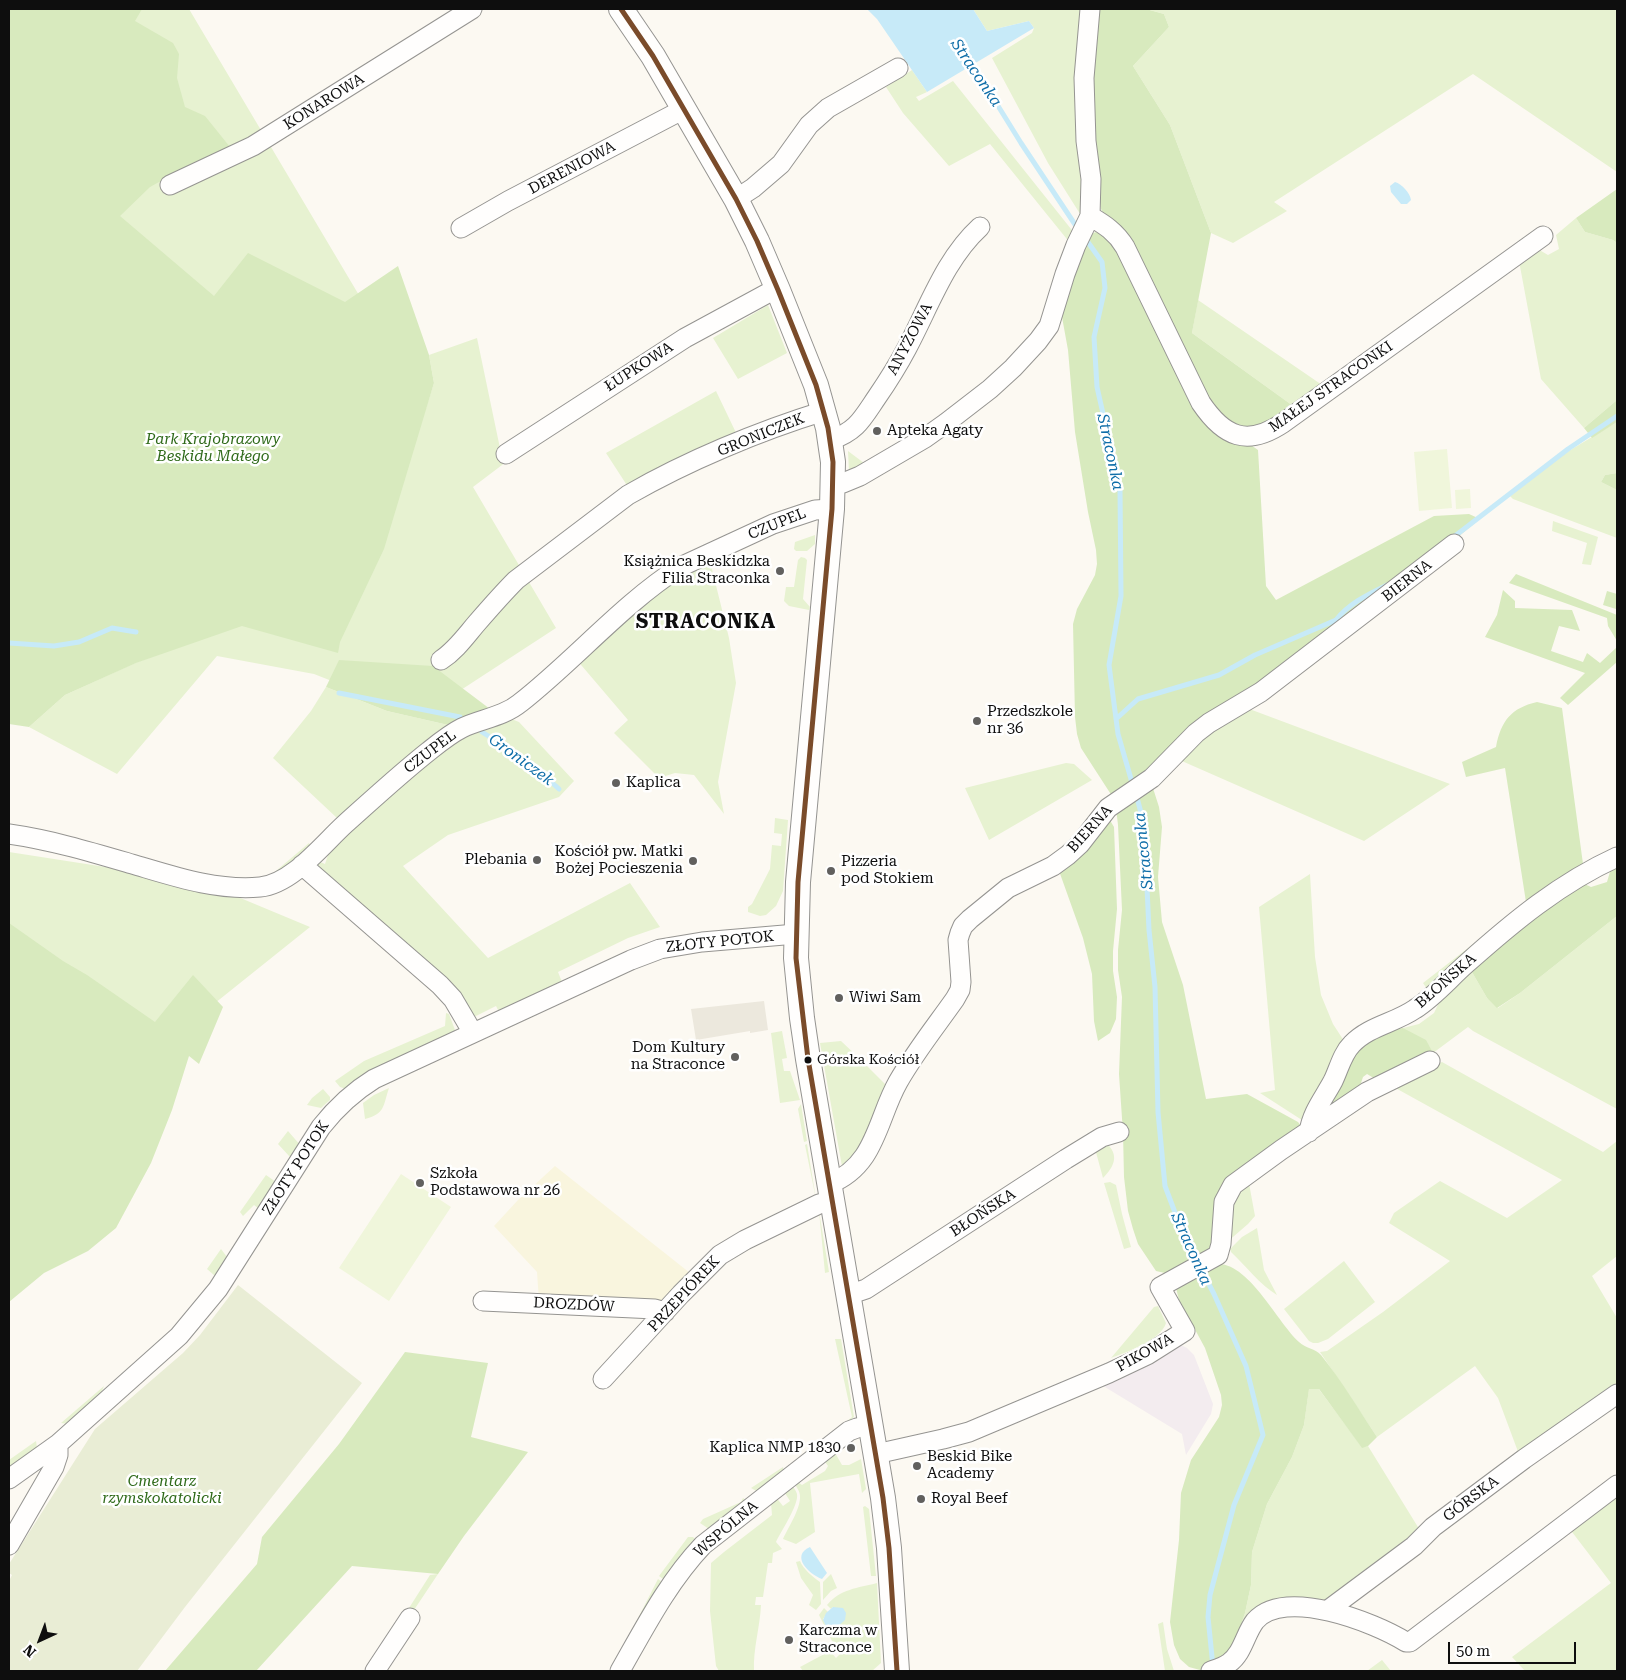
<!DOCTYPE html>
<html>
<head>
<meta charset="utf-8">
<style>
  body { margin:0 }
  #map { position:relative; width:1626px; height:1680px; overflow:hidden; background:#fcf9f2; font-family:"Roboto Serif",serif }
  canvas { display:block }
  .frame { position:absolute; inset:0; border:10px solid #0e0e0e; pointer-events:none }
  .north { position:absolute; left:15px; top:1615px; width:50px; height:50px; -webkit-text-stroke:4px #fff; paint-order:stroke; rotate:223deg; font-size:14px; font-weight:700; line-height:20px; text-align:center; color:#0e0e0e }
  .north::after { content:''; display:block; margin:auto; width:18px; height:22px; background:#0e0e0e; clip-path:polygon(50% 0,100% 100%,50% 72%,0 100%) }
  .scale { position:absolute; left:1448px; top:1642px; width:128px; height:22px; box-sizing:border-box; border:2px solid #0e0e0e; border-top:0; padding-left:6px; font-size:15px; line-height:18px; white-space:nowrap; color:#0e0e0e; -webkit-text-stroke:4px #fff; paint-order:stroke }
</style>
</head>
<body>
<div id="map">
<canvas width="1626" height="1680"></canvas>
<div class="frame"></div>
<div class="north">N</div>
<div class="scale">50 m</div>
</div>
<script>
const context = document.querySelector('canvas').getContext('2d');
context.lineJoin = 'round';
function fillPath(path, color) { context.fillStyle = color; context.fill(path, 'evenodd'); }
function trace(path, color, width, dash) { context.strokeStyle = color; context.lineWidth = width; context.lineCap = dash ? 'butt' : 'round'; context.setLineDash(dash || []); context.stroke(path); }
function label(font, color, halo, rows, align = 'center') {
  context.font = font + ' "Roboto Serif",serif'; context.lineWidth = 5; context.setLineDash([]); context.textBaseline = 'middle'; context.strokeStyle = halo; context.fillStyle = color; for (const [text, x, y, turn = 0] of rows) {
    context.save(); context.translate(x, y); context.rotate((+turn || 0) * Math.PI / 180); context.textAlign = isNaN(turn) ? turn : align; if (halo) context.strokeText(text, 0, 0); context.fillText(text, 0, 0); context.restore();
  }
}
const industrial = new Path2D(`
  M1179,1344L1187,1348L1194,1355L1213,1404L1211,1414L1186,1455L1182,1434L1100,1384Z`);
const farmland = new Path2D(`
  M555,1166L690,1273L663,1304L539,1301L537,1272L494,1226L518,1200Z`);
const green = new Path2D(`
  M9,9H189L426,408L434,383L429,355L477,338L501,453L506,462L473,487L556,628L421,716L314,674L217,656L117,774L29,727L65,695L135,663L165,652Z
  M973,9H1084L1086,205L1082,217L1048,163L992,58L1032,33L1034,28L1029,21L987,31Z
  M1146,9H1617V172L1473,74L1274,202L1287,211L1233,243L1211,233L1170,125L1133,66L1169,27L1164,14Z
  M912,70L927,92L916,97L919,101L953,81L1075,234L1070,243L990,144L949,166L903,113L886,87Z
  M1576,218L1585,232L1613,240L1617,243V400L1584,428L1541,379L1519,261L1536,248L1548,255L1559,249L1556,235Z
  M1198,300L1325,387L1296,408L1192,333Z
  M768,305L787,353L738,379L713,338Z
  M716,391L739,439L630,490L606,453Z
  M1617,422V473L1605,475L1601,482L1617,490V538L1513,499L1510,496L1562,455Z
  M848,451L864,463L849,472Z
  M1553,521L1598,537L1591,565L1582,564L1587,543L1552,531Z
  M815,535V544L807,551H796L794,549L795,542Z
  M709,557L729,638L736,683L718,782L724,814L694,775L675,773L659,778L614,733L628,720L576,659L627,612Z
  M801,557L805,558L807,560L803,599L810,607L809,610L789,606L784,601L786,587H794L798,560Z
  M326,687L387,711L457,727L328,832L324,830L337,818L273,758L311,711Z
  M1244,707L1450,784L1364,841L1175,758Z
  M509,718L519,722L574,781L559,797L448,835L403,866L488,958L630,883L660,927L628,938L558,972L562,982L499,1012L496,1006L474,1017L316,868V863L318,861L325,864L329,852L340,843L341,836L449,743Z
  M1066,763L1074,764L1092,780L989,840L965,788Z
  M775,818L788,820L783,891L776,906L766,915L760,916L748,912V907L752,904L770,869L772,845L781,846L782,834L774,833Z
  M309,843L312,849L284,872L270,876Z
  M9,852L202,882L310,927L9,1168Z
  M1310,874L1315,957L1321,995L1333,1024L1346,1044L1305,1122L1260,1093L1275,1090L1259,907Z
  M1617,916V1109L1473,1031L1468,1027L1433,1053L1403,1028L1419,1024L1434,1013L1443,994L1469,967L1487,998L1498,1008L1520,993Z
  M1486,934L1427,989L1423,983Z
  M446,1013L449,1014L455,1030L452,1033L346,1089L340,1087L335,1081L364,1061L445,1026Z
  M782,1031L787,1058L782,1059L784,1071H790L800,1100L780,1103L771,1033Z
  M841,1041L859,1058L890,1089L869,1139L843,1172L820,1043Z
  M1442,1062L1603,1152L1617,1141V1256L1592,1276L1617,1318V1389L1520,1457L1498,1398L1475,1366L1377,1437L1320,1352L1327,1351L1383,1312L1450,1261L1389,1223L1394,1213L1440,1181L1507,1218L1562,1180L1390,1085L1411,1074Z
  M389,1088C383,1106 385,1114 365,1119L363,1103L374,1095Z
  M323,1089L330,1097V1100L321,1108L307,1105L312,1098Z
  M801,1104L807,1141L804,1142L798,1109Z
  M288,1131L301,1146L295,1157H290L278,1144Z
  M1106,1143C1120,1155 1114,1167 1103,1178L1094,1145Z
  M807,1144L816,1199L805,1145Z
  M266,1175L276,1182L259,1209L254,1205L243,1216L240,1212Z
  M1248,1178L1255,1216L1248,1224L1226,1243L1228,1203Z
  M1110,1182L1116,1185L1122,1214L1131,1247L1124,1249L1104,1183Z
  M819,1211L829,1272L825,1273Z
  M1257,1228L1264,1270L1277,1295C1260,1285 1246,1266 1231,1252L1230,1249L1242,1237Z
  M221,1249L227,1257L215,1276L207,1269Z
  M1344,1261L1375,1302L1328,1339L1318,1343H1313L1309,1341L1284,1309Z
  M1158,1306L1166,1323C1161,1340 1127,1352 1111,1358L1154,1307Z
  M835,1339H841L854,1417L837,1432L800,1460L852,1417Z
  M104,1386L100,1396L68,1424L61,1423Z
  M1309,1388H1318L1362,1447L1368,1446L1421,1532L1326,1604L1268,1603C1247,1611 1241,1632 1232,1651L1245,1613L1251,1585L1252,1552L1267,1504L1292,1457L1304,1425Z
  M36,1441L37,1448L9,1468V1460Z
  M834,1451L842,1465H849L861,1459L866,1489L862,1493L859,1474L810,1483L815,1532L796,1544L783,1539C788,1528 801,1508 800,1496C800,1491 796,1486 793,1482L795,1480L802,1485L825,1471L828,1466L823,1459Z
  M783,1467L784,1473L760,1493L751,1488Z
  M791,1484C793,1487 796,1490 797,1494C799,1505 781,1531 776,1542L782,1549L773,1553L772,1563H768L763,1597H756L755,1605H761C760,1627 753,1649 754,1671H719L716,1666L710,1611L711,1563L724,1552L772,1515L771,1503L775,1496L783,1506L790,1501L783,1490Z
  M1617,1491V1671H1525L1512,1657L1611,1583L1569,1528Z
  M743,1498L747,1501L709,1529L700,1523L703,1519L741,1502Z
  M865,1506L869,1509L876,1576H871L863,1507Z
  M688,1537H693L696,1540L667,1582L659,1576Z
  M800,1561C803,1569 813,1577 820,1582L821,1604L816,1610L809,1605L813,1595L801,1578L796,1562Z
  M438,1574L414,1610L409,1608L430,1575Z
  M831,1574L837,1588L831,1591L823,1600V1582Z
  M658,1579L665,1584L636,1628H633Z
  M877,1583L881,1663L872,1671H803L800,1667L830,1651L836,1658L840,1654L834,1648L835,1647L819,1615L824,1608L828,1612L823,1619L826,1626L836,1628L833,1607L831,1609L827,1605C840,1589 858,1588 877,1583Z
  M1163,1622L1167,1649L1174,1671H1165L1158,1624Z
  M1382,1660L1391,1671H1367Z`);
const forest = new Path2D(`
  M9,9H142L135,21L173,43L179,54L177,78L185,107L205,116L234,152L170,182H159L150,187L120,216L214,296L248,253L345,302L398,266L429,355L434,383L384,549L340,642L338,653L242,626L136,663L65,695L29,727L9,724Z
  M1100,9H1146L1164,14L1169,27L1133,66L1170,125L1211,233L1192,333L1296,408L1258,431L1220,420L1101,209L1095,165L1091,71L1097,12Z
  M1617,189V243L1613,240L1585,232L1576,218Z
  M1096,232L1104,235L1114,243L1198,408L1258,450L1266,586L1276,600L1434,516L1469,514L1480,519L1431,559L1163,761L1112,796L1081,748L1077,734L1075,717L1073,624L1077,609L1095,575L1097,564L1096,550L1088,512L1075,432L1068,350L1062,317L1064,306L1089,235Z
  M1617,400V422L1592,438L1584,428Z
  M1617,473V490L1601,482L1605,475Z
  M1516,574L1617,615V641L1608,626L1607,618L1509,583Z
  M1503,590L1515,601V608L1572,610L1580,631L1559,626L1551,651L1583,662L1587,653L1600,663L1617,647V662L1568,705L1560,698L1585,673L1485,637L1497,615Z
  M1607,591L1617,594L1616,609L1603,605Z
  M339,660L433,666L494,712L457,727L387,711L326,687Z
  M1537,702L1562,708L1583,864L1526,902L1505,768L1466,777L1462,762L1496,747C1501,721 1511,708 1537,702Z
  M1152,785L1159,807L1162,827L1158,877L1162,922L1183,985L1206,1099L1247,1094L1298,1122L1301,1126L1241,1174L1217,1225L1210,1248L1200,1257L1165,1273L1156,1271L1138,1244L1133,1229L1128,1211L1124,1177L1123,1133L1119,1074L1122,997L1118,970V950L1122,910L1118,825L1116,808Z
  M1108,817L1114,827L1117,909L1113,951V971L1117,997L1116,1019L1110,1033L1098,1041L1094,1021L1092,974L1083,938L1058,868Z
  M1617,863V916L1520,993L1497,1008L1487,998L1469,967L1580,882L1591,887L1607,882L1612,865Z
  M9,923L63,961L87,975L155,1022L193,975L223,1007L199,1064L189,1056L172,1110L151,1163L116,1228L88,1251L44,1273L9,1302Z
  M1403,1028L1426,1040L1433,1053L1377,1080L1367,1074L1363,1077L1360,1086L1320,1119L1350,1052L1389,1030Z
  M1219,1264C1250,1265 1278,1323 1299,1342C1305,1348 1316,1349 1321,1355C1342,1381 1359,1410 1377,1437L1368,1446L1362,1448L1319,1389H1309L1304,1425L1292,1457L1267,1504L1252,1552L1251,1585L1245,1613L1232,1651L1225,1660L1200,1670L1189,1667L1180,1659L1174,1645L1170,1622L1179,1540L1181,1493L1191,1460L1219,1417L1222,1405L1221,1395L1205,1348L1179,1300L1176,1288Z
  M405,1352L488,1363L471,1437L528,1452L464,1536L438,1574L352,1566L256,1671H165L257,1564L262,1537L339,1444Z`);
const cemetery = new Path2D(`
  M238,1285L362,1383L185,1607L137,1671H9V1581L12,1575L9,1573V1564L95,1429L183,1353L200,1335Z`);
const pitch = new Path2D(`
  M1447,449L1452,508L1419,511L1414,452Z
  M1470,489L1471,508L1456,509L1455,490Z
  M401,1174L451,1207L389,1301L339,1268Z`);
const plaza = new Path2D(`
  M764,1001L768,1030L750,1033V1031L696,1040L691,1009Z`);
const water = new Path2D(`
  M867,9H973L987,31L1029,21L1034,28L927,92L877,19Z
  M1395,182C1402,184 1410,193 1411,200L1407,204H1401L1391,192L1390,186Z
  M810,1547L827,1573L822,1579C809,1574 790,1556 810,1547Z
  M833,1607L843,1608L846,1613L845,1620L836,1628L826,1626L823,1620L826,1613Z`);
const stream = new Path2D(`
  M969,59L1021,143L1078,229
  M1085,238L1102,262L1105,288L1094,337L1097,387L1120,489L1121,596L1109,665L1118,734L1133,786
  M1451,539L1568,449L1617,416
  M9,643L54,646L79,642L112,628L136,632
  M339,693L460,717
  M1116,719L1138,699L1219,675L1255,655L1336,620C1349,603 1369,594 1387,585
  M482,732L528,761L559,789
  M1136,794L1144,824L1149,930L1155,987L1158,1112L1165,1186L1188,1247L1197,1262
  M1201,1269L1214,1294L1246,1366L1263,1435L1234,1505L1210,1595L1208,1617L1213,1667`);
const minor = new Path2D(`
  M170,185L253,146L472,9
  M736,199L753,188L781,164L809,125L828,108L898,68
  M1090,216C1105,225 1116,232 1125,247L1201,403C1224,437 1247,447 1283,423L1543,236
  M461,228L508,201L684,109
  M831,440C857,431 862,419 877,397C888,381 898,365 907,348C929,307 945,259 980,227
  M506,454L685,338L768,293L778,290
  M833,484L843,483L860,476L925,438L946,423L990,389L1013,368L1038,341L1049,326L1065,274L1076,245L1090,216L1091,179L1086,141L1084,78L1090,9
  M441,660C455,651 465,637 476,624C489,609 502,594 516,580L628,495C687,461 759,431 824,411
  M9,834C51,840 91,852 132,864C173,876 216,891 260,887C292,884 322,845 345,824C373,799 400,774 429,751C439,743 450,734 462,728C480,719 503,717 520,703C574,661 622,604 680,567L773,524L815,510L832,509
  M302,865L440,985L453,999L473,1033
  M1309,1132C1312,1112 1324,1098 1333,1081C1339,1069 1342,1054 1352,1044C1369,1026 1395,1023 1415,1009C1434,997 1449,979 1466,964C1513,922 1560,883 1617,857
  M829,1184C876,1166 877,1119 898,1082C915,1052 936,1026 955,999L960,990L961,982L958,940L960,933L963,926L970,919L1008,888L1053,866L1068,855L1080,844L1108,808L1152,778L1196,733L1209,723L1261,692L1454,544
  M848,1295L866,1289L1066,1159L1102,1137L1119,1132
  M483,1301L655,1309L665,1312
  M603,1379L681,1294L720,1255L745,1240L819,1204L832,1200
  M876,1454L943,1439L969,1432L1109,1373L1147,1355L1185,1331L1160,1287L1218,1255L1221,1244L1224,1202L1233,1185L1281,1150L1367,1092L1430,1061
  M9,1479L58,1444
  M9,1545L54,1467L58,1455V1444L179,1336L218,1289L321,1127C336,1108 353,1092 374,1079L631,960L660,949L702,942L796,934
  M1328,1610L1414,1546L1433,1527L1524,1459L1617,1394
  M375,1671L410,1618
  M620,1671C645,1627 668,1582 703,1545L849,1431L857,1428L870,1425
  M1211,1671C1217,1669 1224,1667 1229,1663C1243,1653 1245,1634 1255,1621C1284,1587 1374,1622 1406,1642H1410L1617,1485`);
const tertiary = new Path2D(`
  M621,9L653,56L736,199L757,241L778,290L816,385L828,428L833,462L832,509L798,882L796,958L802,1018L808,1059L883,1498L889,1548L897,1671`);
const bus1 = new Path2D(`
  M621,9L653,56L736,199L757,241L778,290L816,385L828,428L833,462L832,509L798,882L796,958L808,1059L883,1498L889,1548L897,1671`);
const markers = [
  [877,431,5,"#61605e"],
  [780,571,5,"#61605e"],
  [977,721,5,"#61605e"],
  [616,783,5,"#61605e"],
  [537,860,5,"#61605e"],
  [693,861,5,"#61605e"],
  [831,871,5,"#61605e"],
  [839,998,5,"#61605e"],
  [735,1057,5,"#61605e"],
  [808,1060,4.5,"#0e0e0e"],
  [420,1183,5,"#61605e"],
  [851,1448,5,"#61605e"],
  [917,1466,5,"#61605e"],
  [921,1499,5,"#61605e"],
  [789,1640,5,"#61605e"]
];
const busNames = [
  ["Górska Kościół",817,1060]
];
const streetNames = [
  ["KONAROWA",324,102,-32],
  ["DERENIOWA",572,168,-28],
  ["ANYŻOWA",910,339,-62],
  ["ŁUPKOWA",639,367,-33],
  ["MAŁEJ STRACONKI",1331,387,-35],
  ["GRONICZEK",761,435,-22],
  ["CZUPEL",777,524,-22],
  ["BIERNA",1407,581,-38],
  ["CZUPEL",430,752,-37],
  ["BIERNA",1090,829,-48],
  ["ZŁOTY POTOK",720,942,-6],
  ["BŁOŃSKA",1446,981,-41],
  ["ZŁOTY POTOK",296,1168,-57],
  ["BŁOŃSKA",983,1213,-33],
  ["PRZEPIÓREK",684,1294,-47],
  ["DROZDÓW",574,1305,3],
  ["PIKOWA",1145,1353,-29],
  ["GÓRSKA",1471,1499,-37],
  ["WSPÓLNA",726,1529,-40]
];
const poiNames = [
  ["Apteka Agaty",887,431],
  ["Książnica Beskidzka",770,562,"right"],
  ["Filia Straconka",770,579,"right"],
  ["Przedszkole",987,712],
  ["nr 36",987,729],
  ["Kaplica",626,783],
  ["Kościół pw. Matki",683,852,"right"],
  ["Bożej Pocieszenia",683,869,"right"],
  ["Plebania",527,860,"right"],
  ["Pizzeria",841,862],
  ["pod Stokiem",841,879],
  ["Wiwi Sam",849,998],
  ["Dom Kultury",725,1048,"right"],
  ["na Straconce",725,1065,"right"],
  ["Szkoła",430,1174],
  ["Podstawowa nr 26",430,1191],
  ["Kaplica NMP 1830",841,1448,"right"],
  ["Beskid Bike",927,1457],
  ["Academy",927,1474],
  ["Royal Beef",931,1499],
  ["Karczma w",799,1631],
  ["Straconce",799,1648]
];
const parkNames = [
  ["Park Krajobrazowy",213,440],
  ["Beskidu Małego",213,457],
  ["Cmentarz",162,1482],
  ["rzymskokatolicki",162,1499]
];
const waterNames = [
  ["Straconka",976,73,56],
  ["Straconka",1110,452,78],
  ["Groniczek",521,760,36],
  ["Straconka",1144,851,-96],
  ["Straconka",1191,1249,66]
];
const districtNames = [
  ["STRACONKA",706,622]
];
fillPath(industrial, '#f3ecef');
fillPath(farmland, '#f9f5de');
fillPath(green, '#e7f2d1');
fillPath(forest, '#d8eabe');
fillPath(cemetery, '#e9edd5');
fillPath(pitch, '#f0f6db');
fillPath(plaza, '#ece8dd');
fillPath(water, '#c7eaf8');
trace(stream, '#c7eaf8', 5);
trace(minor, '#959491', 21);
trace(tertiary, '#959491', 26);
trace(minor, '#fffefd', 19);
trace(tertiary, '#fffefd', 24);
trace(bus1, '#7a4b2a', 5);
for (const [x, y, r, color] of markers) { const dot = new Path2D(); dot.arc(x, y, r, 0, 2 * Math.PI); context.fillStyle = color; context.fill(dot); trace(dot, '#fff', 2); }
label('14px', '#0e0e0e', '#fff', busNames, 'left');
label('15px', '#0e0e0e', '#fff', streetNames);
label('15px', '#0e0e0e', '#fff', poiNames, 'left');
label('italic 15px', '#2f6a1a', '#fff', parkNames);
label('italic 16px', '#0f6ea8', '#fff', waterNames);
context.letterSpacing = '1px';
label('bold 20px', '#0e0e0e', '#fff', districtNames);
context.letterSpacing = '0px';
</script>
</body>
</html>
